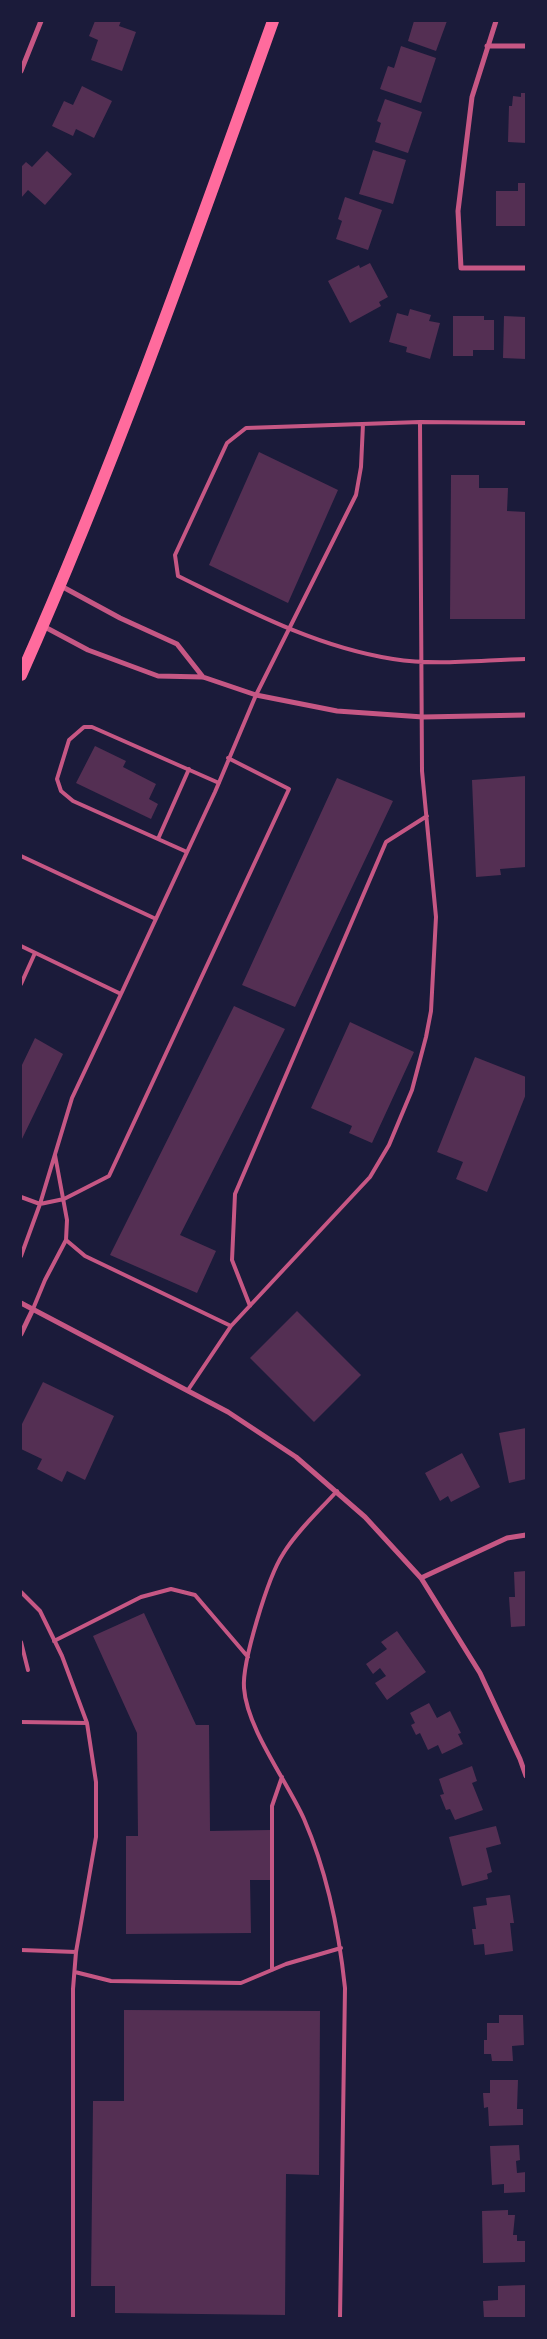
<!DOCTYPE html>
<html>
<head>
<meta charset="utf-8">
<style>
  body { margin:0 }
  #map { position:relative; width:547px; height:2339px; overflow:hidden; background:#1b1b3a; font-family:"Noto Sans",sans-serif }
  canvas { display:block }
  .frame { position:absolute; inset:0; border:22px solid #1b1b3a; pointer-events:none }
</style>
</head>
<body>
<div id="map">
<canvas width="547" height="2339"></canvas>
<div class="frame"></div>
</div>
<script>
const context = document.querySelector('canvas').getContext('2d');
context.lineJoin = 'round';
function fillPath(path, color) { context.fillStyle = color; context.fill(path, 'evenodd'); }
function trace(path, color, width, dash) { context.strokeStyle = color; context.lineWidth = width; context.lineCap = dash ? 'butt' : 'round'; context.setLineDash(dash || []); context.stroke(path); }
const building = new Path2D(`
  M95,21H121L119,26L136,32L122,71L91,60L98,40L89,36Z
  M414,21H447L436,51L408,41Z
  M401,46L436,58L421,103L380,89L388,66L394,68Z
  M82,86L112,101L94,138L76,129L73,136L52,126L64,101L73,105Z
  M521,93H526V143L508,142L509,106H512L513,96L521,97Z
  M385,99L422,112L408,153L375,142L381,123L377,121Z
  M373,150L406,160L393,204L359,194Z
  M47,151L72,174L45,205L28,190L21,198V167L26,162L32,167Z
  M518,183H526V226H496V191H518Z
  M345,197L382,210L368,250L336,239L342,221L338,219Z
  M370,263L388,297L379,302L381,306L350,323L328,281L359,265L360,268Z
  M410,309L431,315L429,321L440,323L430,359L406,352L407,347L389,342L397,313L408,316Z
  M453,316H484V320H494V350H473V356H453Z
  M504,316L526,317V359L503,358Z
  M259,452L338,490L288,603L209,565Z
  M451,475H479V488H508L507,511L526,512V619H450Z
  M95,746L126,761L123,767L156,784L149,799L158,804L151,819L76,783Z
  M526,776V867L500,869L501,875L476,877L472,780Z
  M337,778L393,801L295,1007L242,985Z
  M234,1006L285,1029L180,1235L216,1251L197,1293L110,1255Z
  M350,1022L414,1052L372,1143L349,1133L352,1126L311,1108Z
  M35,1038L63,1054L21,1141V1067Z
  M475,1057L526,1077V1094L487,1192L456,1179L463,1162L437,1152Z
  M297,1311L361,1375L314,1422L250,1358Z
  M43,1382L114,1416L85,1480L67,1471L62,1482L37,1469L42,1459L21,1449V1426Z
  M526,1428V1479L509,1483L499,1433Z
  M462,1453L480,1487L451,1502L448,1496L440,1501L425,1473Z
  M526,1571V1626L511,1627L509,1597H515L514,1572Z
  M144,1613L196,1725H209L210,1831L270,1830L271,1880H250L251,1933L126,1934V1836H138L137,1733L93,1636Z
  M397,1631L426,1672L387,1700L375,1683L386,1676L380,1668L373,1674L366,1664L387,1649L381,1642Z
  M429,1703L437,1718L450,1711L461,1733L458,1734L463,1744L442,1754L438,1745L428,1750L420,1733L416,1735L411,1725L415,1723L410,1713Z
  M472,1766L477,1781L472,1783L483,1810L455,1820L450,1809L446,1810L440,1795L444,1794L439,1779Z
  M496,1826L501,1844L486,1848L492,1872L487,1874L488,1879L462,1886L449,1837Z
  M510,1895L514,1923H510L513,1951L485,1955L484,1944L474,1945L472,1929H476L473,1907L487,1905L486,1898Z
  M124,2010L320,2011L319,2175L286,2174L285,2315L115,2313V2286H91L93,2101H124Z
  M499,2015H523L524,2045L512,2046L513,2061H492L491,2054H484V2040H487V2023H499Z
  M490,2080H518L517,2109H523V2125L489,2126L488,2107L484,2108L483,2093H490Z
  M519,2145L520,2160L516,2161L517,2173L526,2172V2192L504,2193V2184L492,2185L490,2146Z
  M508,2210V2215H515L513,2235H517V2241H526V2262L483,2263L482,2211Z
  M526,2285V2318H484L483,2301L498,2300V2286Z`);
const service = new Path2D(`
  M526,423L420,422L246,428L227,443L175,555L178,576C247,610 316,647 393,659C436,666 482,660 526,659
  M158,839L189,769
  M187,852L73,801L61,791L57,779L69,740L84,727H92L219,783
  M21,856L156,919
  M21,946L121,994L72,1098L40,1204L21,1256
  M21,984L35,953
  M121,994L215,792L256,695L356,495L361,467L363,424
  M21,1197L40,1204L64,1199L109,1176L289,789L228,758
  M66,1240L85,1256L231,1326L188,1390
  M250,1306L232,1260L235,1194L386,842L427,816
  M33,1309L45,1280L66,1240L67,1220L55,1155
  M231,1326L370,1177L389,1145L412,1090L426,1037L431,1011L436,917L422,771L420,422
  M337,1491C319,1511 297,1531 283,1554C268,1577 242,1662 244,1688C247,1729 287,1781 304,1819C327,1872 339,1931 345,1988L340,2318
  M21,1592L40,1611L62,1656L87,1723L96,1782V1837L76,1952L73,1989V2318
  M54,1641L141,1597L171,1589L195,1595L248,1657
  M21,1642L28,1670
  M21,1722L87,1723
  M21,1950L76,1952
  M272,1970V1806L282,1777
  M75,1972L111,1981L241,1983L286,1964L341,1948`);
const minor = new Path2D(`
  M496,21L472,97L458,211L461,268H526
  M487,46H526
  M21,71L41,21
  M61,586L120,618L177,644L203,677
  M43,626L88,650L158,676L203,677L256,695L337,711L423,717L526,715
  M21,1303L228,1412L296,1457L365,1517L421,1578L480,1673L520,1759L526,1776
  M21,1334L33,1309
  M421,1578L507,1538L526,1535`);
const primary = new Path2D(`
  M21,675C116,461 194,241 273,21`);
fillPath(building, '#542f53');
trace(service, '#c65784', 4);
trace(minor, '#c65784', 5);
trace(primary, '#ff6b9d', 12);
</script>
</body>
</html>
